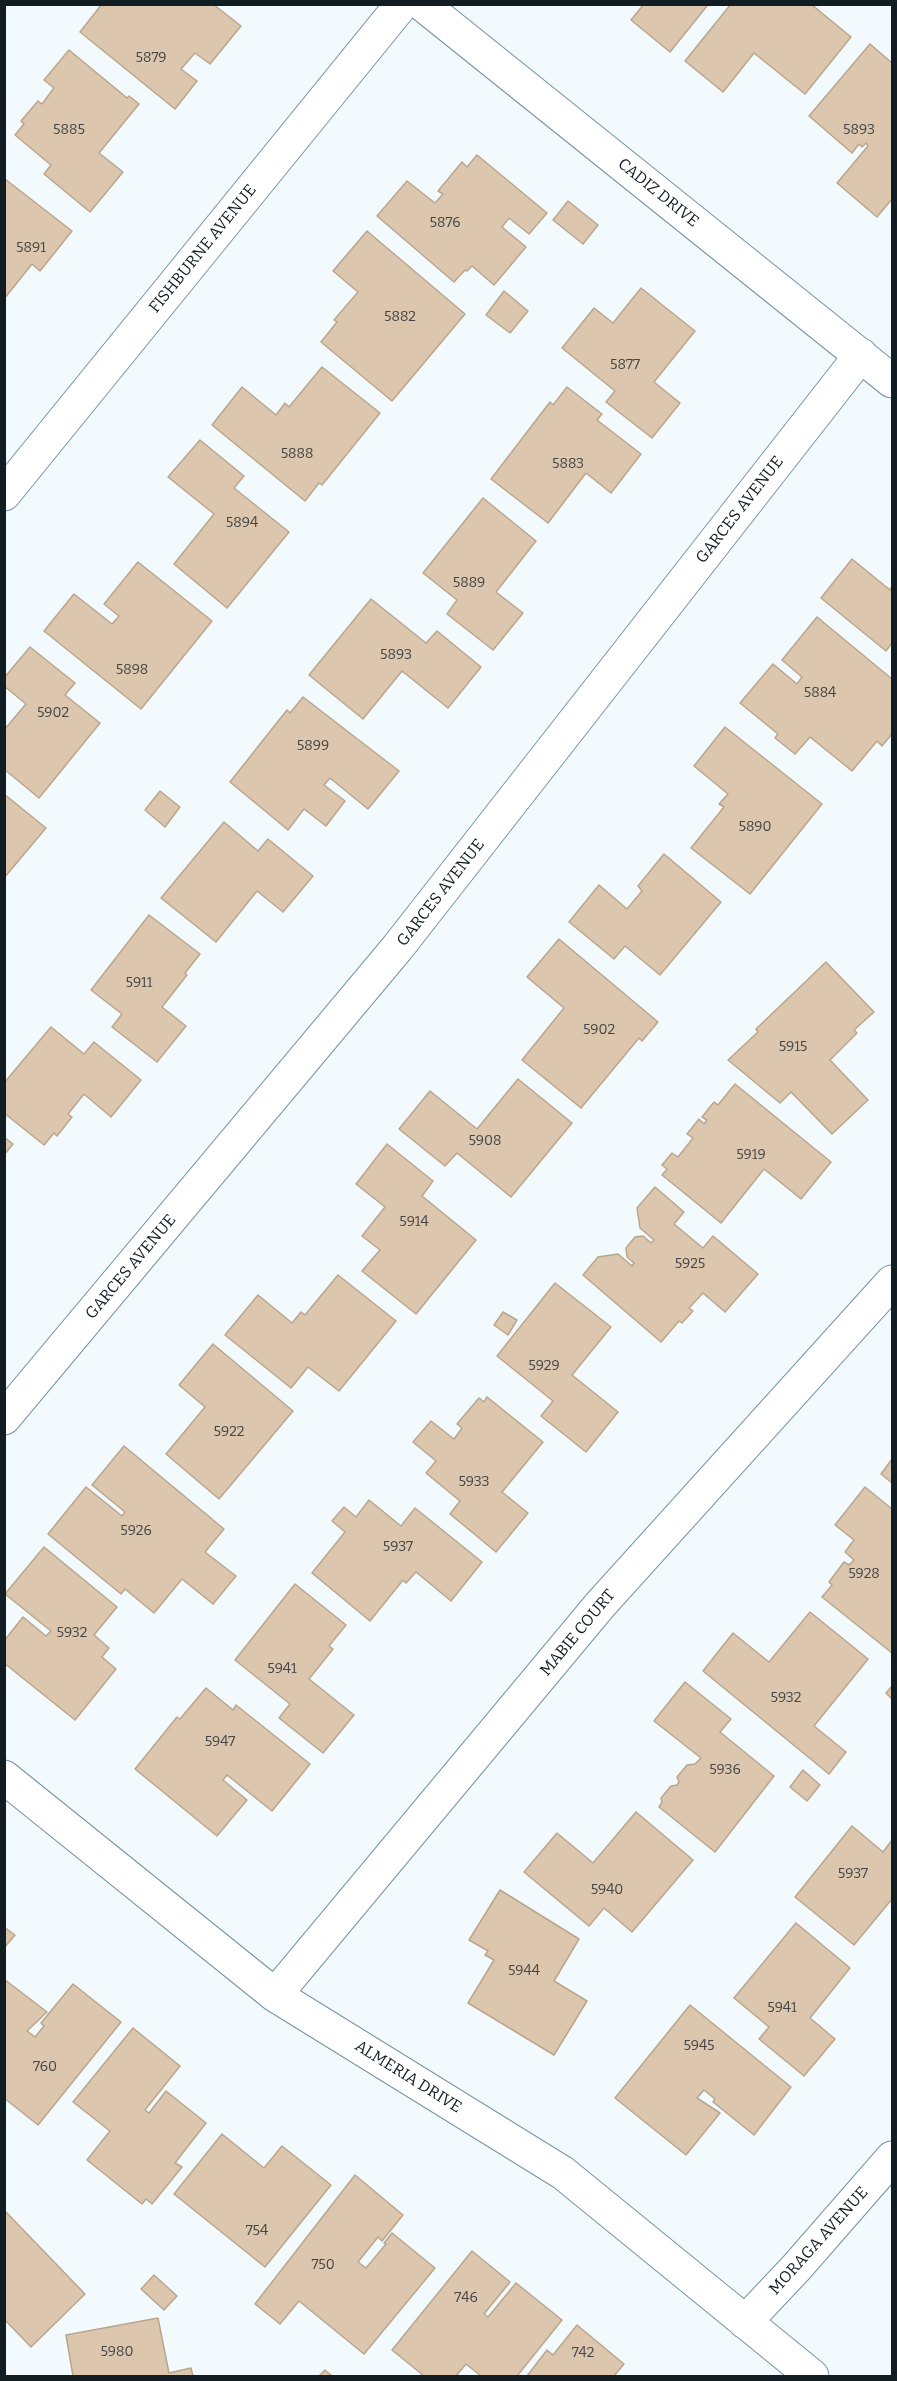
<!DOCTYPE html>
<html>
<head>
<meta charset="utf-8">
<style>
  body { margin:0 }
  #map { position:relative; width:897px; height:2381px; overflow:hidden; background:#f3fafd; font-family:Bitter,serif }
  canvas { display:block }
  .frame { position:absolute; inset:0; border:6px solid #111c23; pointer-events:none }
</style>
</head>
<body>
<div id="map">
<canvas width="897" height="2381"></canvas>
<div class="frame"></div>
</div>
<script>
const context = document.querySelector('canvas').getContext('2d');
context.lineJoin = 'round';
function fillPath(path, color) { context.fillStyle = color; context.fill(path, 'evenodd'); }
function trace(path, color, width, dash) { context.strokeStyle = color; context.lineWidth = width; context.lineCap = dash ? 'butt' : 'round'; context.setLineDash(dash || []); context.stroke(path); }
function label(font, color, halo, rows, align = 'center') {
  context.font = font + ' Bitter,serif'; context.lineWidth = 5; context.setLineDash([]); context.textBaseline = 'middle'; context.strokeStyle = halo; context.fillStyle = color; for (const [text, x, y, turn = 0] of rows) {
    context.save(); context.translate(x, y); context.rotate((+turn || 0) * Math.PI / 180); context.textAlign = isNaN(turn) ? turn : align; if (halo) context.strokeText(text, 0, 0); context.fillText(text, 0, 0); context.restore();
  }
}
const building = new Path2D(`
  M102,4H213L241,26L210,64L195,53L181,69L197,81L175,109L80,32Z
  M644,4H705L707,6L670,52L631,20Z
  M731,4H811L851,37L805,94L754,53L723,92L685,61Z
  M870,44L892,63V199L877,217L837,183L868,146L866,143L862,147L859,144L852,153L809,116Z
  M69,50L127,98L129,96L139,104L99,153L123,172L90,212L44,174L51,165L15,135L24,124L21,121L38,101L42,104L54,88L44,80Z
  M477,155L547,213L529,234L509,218L502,227L526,247L494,285L472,266L467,271L465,270L454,282L377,216L407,181L435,203L443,194L438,191L462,162L467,167Z
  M5,179L72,231L40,271L32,264L4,299Z
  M568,201L598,225L583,244L553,220Z
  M367,231L465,314L392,401L321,342L337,322L334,320L358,292L333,271Z
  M641,288L695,331L654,382L680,403L652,438L606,402L615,391L562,348L594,308L613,323Z
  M504,291L528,311L510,333L486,315Z
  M322,367L380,413L322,485L319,483L305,501L212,425L242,387L276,415L285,403L289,407Z
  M567,387L602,414L597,420L641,454L611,493L586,473L548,523L491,479L550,402L553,405Z
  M200,440L244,476L234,488L289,532L227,608L174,564L214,514L168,477Z
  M483,498L536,541L496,592L523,613L493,650L447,614L457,600L423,573Z
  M852,559L890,590L892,586V643L886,651L821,598Z
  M138,562L212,621L141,709L44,631L74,594L112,624L119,616L104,604Z
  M371,599L426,643L437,631L481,667L448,708L402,671L363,719L309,675Z
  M817,617L892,679V734L882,746L877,741L852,771L810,737L795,754L775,738L778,734L740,703L773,664L797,684L802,677L782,660Z
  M30,647L75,683L65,695L100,723L39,798L4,769V730L26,704L4,686V678Z
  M303,697L399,771L368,809L330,778L324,785L345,801L326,826L304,809L288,830L230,782L287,710L290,713Z
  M725,727L822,804L750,894L691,848L724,807L719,804L728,794L694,766Z
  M160,791L180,807L165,827L145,810Z
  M4,794L46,828L4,878Z
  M224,822L258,851L268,839L313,876L283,912L257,891L216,942L161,898Z
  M664,854L721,902L660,975L625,946L614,959L569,922L599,885L627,909L642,891L638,886Z
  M149,915L200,954L185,973L187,975L162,1007L186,1026L157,1062L112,1027L122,1014L91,990Z
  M559,939L658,1022L642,1041L639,1038L581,1108L522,1060L564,1008L527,977Z
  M826,962L874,1012L854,1030L857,1033L830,1060L868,1100L832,1134L791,1092L780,1103L728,1060L758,1032L756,1029Z
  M51,1027L84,1054L94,1042L141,1080L111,1117L84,1094L68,1114L72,1117L57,1136L54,1133L44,1145L4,1113V1083Z
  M518,1079L572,1123L511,1197L457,1153L445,1166L399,1129L430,1091L477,1129Z
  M735,1084L831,1162L801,1199L764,1169L721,1223L662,1175L667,1169L662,1165L672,1153L678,1157L693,1138L687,1134L699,1119L704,1124L707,1120L702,1117L714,1102L718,1105Z
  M4,1137L13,1144L4,1155Z
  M387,1144L433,1181L422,1196L476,1240L416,1314L362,1271L380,1250L362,1236L385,1207L356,1184Z
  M655,1187L684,1212L674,1224L703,1248L713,1236L758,1274L725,1312L703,1293L689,1308L693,1311L682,1323L679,1321L661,1342L583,1275L598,1257L618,1254L632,1266L634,1263L627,1257L626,1248L635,1237L643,1236L651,1243L654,1240L640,1228L637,1208Z
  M338,1275L396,1321L339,1391L308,1367L291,1388L225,1335L258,1295L292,1323L301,1312L305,1315Z
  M555,1283L611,1327L572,1375L618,1412L586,1452L541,1416L553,1401L497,1356Z
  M503,1312L517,1320L508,1335L494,1325Z
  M213,1344L293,1411L219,1499L166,1454L205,1407L179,1385Z
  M487,1397L543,1442L502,1492L528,1513L496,1552L450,1514L460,1501L426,1473L436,1461L413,1442L431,1421L454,1439L462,1428L457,1424L479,1398L484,1402Z
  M124,1446L224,1529L205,1552L236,1576L213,1604L182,1579L154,1613L125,1589L121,1594L48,1534L86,1487L122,1516L125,1512L92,1485Z
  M892,1459V1483L881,1474Z
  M865,1487L892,1509V1653L822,1597L832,1585L829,1582L844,1562L849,1565L854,1560L845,1552L854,1540L835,1525Z
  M369,1500L401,1526L415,1508L482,1562L451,1601L416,1572L406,1583L403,1580L370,1621L312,1573L345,1532L332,1521L344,1507L356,1517Z
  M44,1547L117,1607L94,1635L109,1648L102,1657L116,1669L75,1720L4,1663V1641L23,1617L46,1636L51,1631L5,1594Z
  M295,1584L346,1625L329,1646L333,1649L309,1679L354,1715L323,1753L279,1718L290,1704L235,1660Z
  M810,1612L868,1659L814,1726L846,1752L829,1774L703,1671L733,1633L769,1662Z
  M685,1682L731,1719L720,1732L774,1776L715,1852L659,1807L662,1802L661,1798L671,1786L677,1785L679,1782L677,1777L687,1765L695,1764L701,1758L654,1721Z
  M892,1686V1699L886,1693Z
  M206,1688L233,1710L236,1705L310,1764L272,1811L227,1775L223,1780L247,1800L217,1836L135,1769L177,1717L180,1719Z
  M803,1770L820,1785L807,1801L790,1787Z
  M636,1812L693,1860L632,1932L604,1908L589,1926L524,1872L557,1833L593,1863Z
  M852,1826L883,1852L892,1840V1899L854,1945L795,1897Z
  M500,1890L579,1939L554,1981L587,2001L554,2055L468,2003L494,1960L485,1955L488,1951L469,1940Z
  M796,1923L850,1968L810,2018L835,2039L804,2076L759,2039L769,2027L734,1998Z
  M4,1927L15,1935L4,1948Z
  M4,1979L47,2012L27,2031L35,2037L44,2026L41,2023L73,1984L121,2022L38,2125L4,2098Z
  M690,2005L791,2087L754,2135L713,2102L715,2099L704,2090L697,2098L720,2113L686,2155L615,2098Z
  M133,2028L180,2066L145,2110L149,2113L166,2091L206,2123L175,2163L182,2167L152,2204L146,2199L142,2204L87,2160L110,2131L73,2102Z
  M222,2134L264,2168L282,2146L331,2185L265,2267L174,2194Z
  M355,2175L403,2215L382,2241L378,2237L358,2262L366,2268L386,2244L384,2243L392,2233L435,2268L364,2354L299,2301L280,2324L255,2304Z
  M4,2210L85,2294L31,2347L4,2319Z
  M472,2251L510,2282L484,2314L488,2317L516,2283L562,2320L517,2376H481L466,2364L456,2376H424L392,2350Z
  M154,2275L177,2296L164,2310L141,2289Z
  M158,2318L169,2373L191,2368L193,2376H73L66,2335Z
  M577,2325L624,2364L614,2376H527L547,2350L553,2355Z
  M325,2370L332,2376H319Z`);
const minor = new Path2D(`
  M422,4L892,381
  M4,494L402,4
  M4,1418L398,947L861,355
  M4,1777L275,1995L563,2173L812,2376
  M275,1995L600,1605L892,1282
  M745,2322L796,2268L892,2158`);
const numberNames = [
  ["5879",151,58],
  ["5885",69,130],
  ["5893",859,130],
  ["5876",445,223],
  ["5891",31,248],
  ["5882",400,317],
  ["5877",625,365],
  ["5888",297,454],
  ["5883",568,464],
  ["5894",242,523],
  ["5889",469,583],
  ["5893",396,655],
  ["5898",132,670],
  ["5884",820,693],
  ["5902",53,713],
  ["5899",313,746],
  ["5890",755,827],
  ["5911",139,983],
  ["5902",599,1030],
  ["5915",793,1047],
  ["5908",485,1141],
  ["5919",751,1155],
  ["5914",414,1222],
  ["5925",690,1264],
  ["5929",544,1366],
  ["5922",229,1432],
  ["5933",474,1482],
  ["5926",136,1531],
  ["5937",398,1547],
  ["5928",864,1574],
  ["5932",72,1633],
  ["5941",282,1669],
  ["5932",786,1698],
  ["5947",220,1742],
  ["5936",725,1770],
  ["5937",853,1874],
  ["5940",607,1890],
  ["5944",524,1971],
  ["5941",782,2008],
  ["5945",699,2046],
  ["760",45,2067],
  ["754",257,2231],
  ["750",323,2265],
  ["746",466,2298],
  ["5980",117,2352],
  ["742",583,2353]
];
const streetNames = [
  ["CADIZ DRIVE",658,193,39],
  ["FISHBURNE AVENUE",203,249,-51],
  ["GARCES AVENUE",740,510,-52],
  ["GARCES AVENUE",441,893,-52],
  ["GARCES AVENUE",131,1267,-50],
  ["MABIE COURT",578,1633,-50],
  ["ALMERIA DRIVE",408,2077,32],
  ["MORAGA AVENUE",819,2241,-48]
];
fillPath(building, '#dcc6ad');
trace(building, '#baa68d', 1.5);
trace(minor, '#7694a5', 35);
trace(minor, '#fff', 33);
label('14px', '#444646', null, numberNames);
label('16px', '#111c23', '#fff', streetNames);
</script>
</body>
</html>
